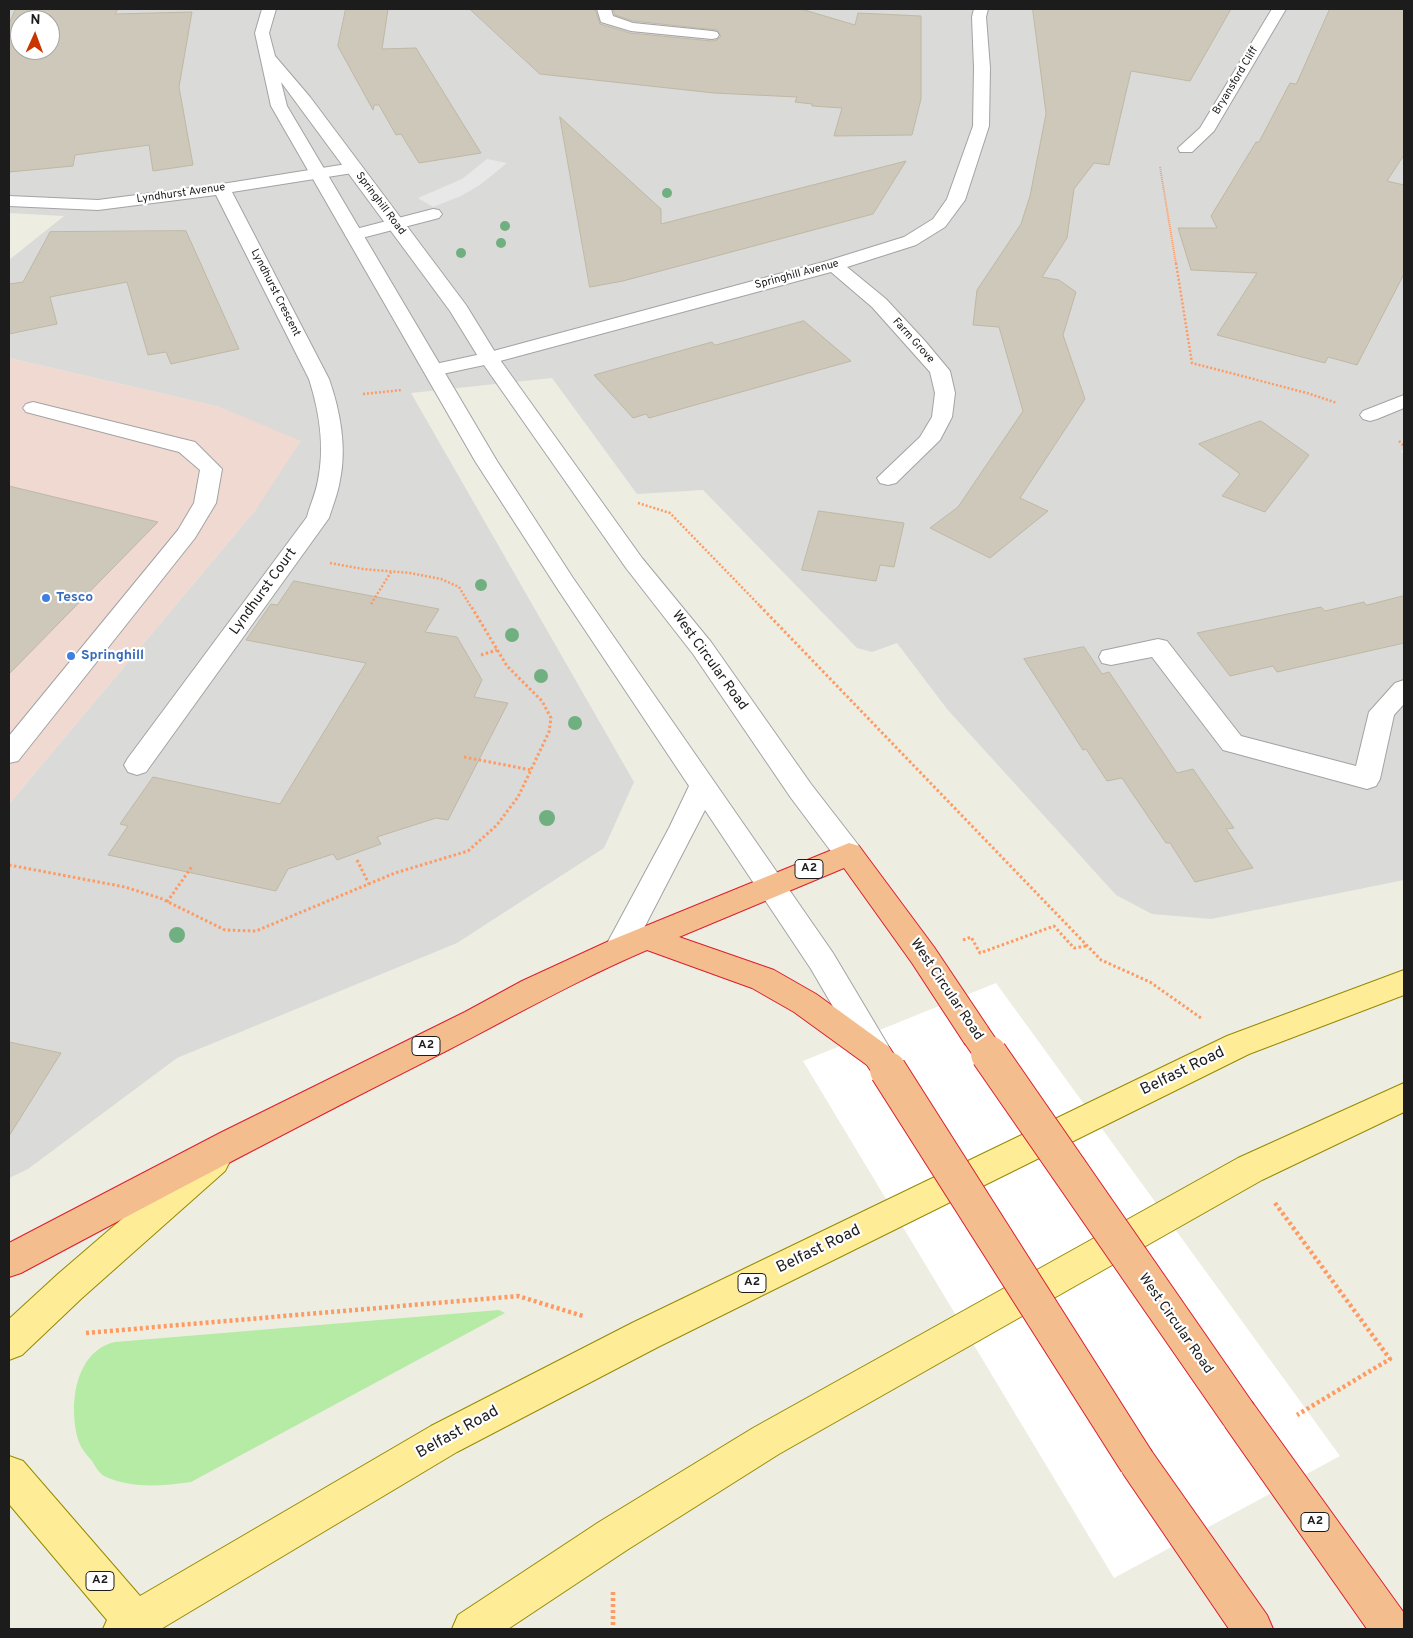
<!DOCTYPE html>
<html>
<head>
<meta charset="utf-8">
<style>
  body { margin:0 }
  #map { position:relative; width:1413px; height:1638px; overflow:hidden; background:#eeede2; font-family:Overpass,sans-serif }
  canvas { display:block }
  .frame { position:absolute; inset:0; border:10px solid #1c1c1c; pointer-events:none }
  .north { position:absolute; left:10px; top:10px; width:50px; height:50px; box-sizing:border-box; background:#fff; border:1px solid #a4a4a4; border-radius:50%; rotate:2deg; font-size:14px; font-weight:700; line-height:20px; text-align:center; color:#1c1c1c }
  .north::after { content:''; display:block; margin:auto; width:18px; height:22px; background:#c93400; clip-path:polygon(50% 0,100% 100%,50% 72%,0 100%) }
</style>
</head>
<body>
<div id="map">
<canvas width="1413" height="1638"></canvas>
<div class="frame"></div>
<div class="north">N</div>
</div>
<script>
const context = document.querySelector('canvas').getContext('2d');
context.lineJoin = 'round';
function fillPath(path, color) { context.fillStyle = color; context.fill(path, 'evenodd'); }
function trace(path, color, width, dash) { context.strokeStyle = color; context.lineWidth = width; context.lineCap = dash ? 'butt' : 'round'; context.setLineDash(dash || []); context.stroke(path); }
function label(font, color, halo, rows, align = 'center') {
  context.font = font + ' Overpass,sans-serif'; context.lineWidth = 4.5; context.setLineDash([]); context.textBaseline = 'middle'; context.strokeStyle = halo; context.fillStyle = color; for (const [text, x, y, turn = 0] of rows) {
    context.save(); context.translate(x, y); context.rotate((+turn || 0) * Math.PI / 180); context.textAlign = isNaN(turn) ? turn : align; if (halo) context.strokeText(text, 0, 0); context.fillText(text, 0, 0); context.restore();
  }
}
const residential = new Path2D(`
  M9,9H1404V450L1401,451L1404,454V880L1211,919L1152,914L1116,895L947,709L897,643L872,652L857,648L703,490L637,494L552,378L411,393L634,782L604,848L457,943L177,1058L28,1169L9,1178V804L257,508L220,407L9,358V260L64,216L9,213ZM20,20H50V50H20Z`);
const commercial = new Path2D(`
  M9,358L220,407L301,441L257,508L9,804Z`);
const grass = new Path2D(`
  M499,1310L505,1313L191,1482C162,1486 131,1489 104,1476C99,1473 95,1466 92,1461C88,1456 81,1449 79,1442C68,1408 74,1351 115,1342Z`);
const parking = new Path2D(`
  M487,159L507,163L480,185L461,196L433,207L418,198L462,179Z`);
const pier = new Path2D(`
  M996,983L1340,1456L1114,1578L803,1061Z`);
const building = new Path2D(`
  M16,9H118L115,14L192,12L179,87L193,165L153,171L149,145L75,155L73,166L9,172V24ZM20,20H50V50H20Z
  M346,9H388L382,49L416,48L481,153L419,163L401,134L396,135L379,105H374L373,110L340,50L338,46Z
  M470,9H595L600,24L630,33L712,41L717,40L721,36L717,30L633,21L615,15L613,9H801L855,25L858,13L921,16V99L912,135L834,136L842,108L812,106V104L795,102L797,97L714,93L540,74Z
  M1033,9H1231L1190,81L1131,71L1109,165L1094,163L1074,189L1067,238L1042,277L1059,280L1076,292L1063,335L1085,399L1020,498L1048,511L990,558L930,528L958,507L1023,411L999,327L973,325L977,290L1021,224L1030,196L1046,114Z
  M1330,9H1404V155L1387,181L1404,185V274L1357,365L1328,357L1325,363L1217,335L1257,273L1191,270L1178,228H1217L1211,216L1256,142H1259L1290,83L1296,84Z
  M560,117L661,209V224L906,161L873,214L623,281L590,287Z
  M186,231L239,349L171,364L166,352L148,355L127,282L50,297L57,324L9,334V284L23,282L50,232Z
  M804,321L851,361L649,418L646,414L633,418L594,375L712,342L715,345Z
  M1261,421L1309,455L1265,512L1222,496L1240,474L1199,444Z
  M9,486L158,522L9,674Z
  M819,511L904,523L894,567L880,565L876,581L802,570Z
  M294,581L439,609L425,632L457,637L482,680L474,697L508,703L448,820L436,818L377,837L381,844L337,860L333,854L288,869L276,891L108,855L128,826L120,824L153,777L280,804L366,663L246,640L271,604L277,605Z
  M1404,596V643L1277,672L1273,666L1230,676L1197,633L1321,607L1325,611L1364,602L1366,605Z
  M1084,647L1102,674L1109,672L1177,773L1193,769L1234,828L1226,829L1253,868L1195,882L1170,843H1166L1122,778L1107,781L1086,749L1083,750L1024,659Z
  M9,1042L61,1053L9,1136Z`);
const pathFar3 = new Path2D(`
  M1160,167L1176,264`);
const pathFar2 = new Path2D(`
  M1176,263L1192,363L1307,393L1337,403
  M363,394L402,390
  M1399,441L1404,446
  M638,503L670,513L761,607
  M330,563L363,569L410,573L441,579L459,587L471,607
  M371,604L391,572`);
const pathFar1 = new Path2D(`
  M760,606L1101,960L1150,982L1201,1018
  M481,655L497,650
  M464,757L531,770
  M357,860L369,884
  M9,865L125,887L160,898L225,930L256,931L395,873L468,851L497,825L518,797L549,732L551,718L542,701L507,666L471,606
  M167,902L193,865
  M963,940L971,937L980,953L1054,926L1074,948L1086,946`);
const path = new Path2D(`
  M1275,1203L1390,1359L1297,1415
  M86,1333L518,1296L583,1316
  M613,1592V1629`);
const service = new Path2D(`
  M33,402L195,442L222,469L216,503L195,538L18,761L9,763V736L178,530L194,503L200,470L179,452L26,412L23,408L26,404Z`);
const minor = new Path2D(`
  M597,9H611L613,16L633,23L712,31L717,32L719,35L717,38L712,39L631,31L601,22Z
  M974,9H988L986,17L990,68L989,126L965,200L945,227L916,245L847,267L886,299L925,341L950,371L955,393L952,417L940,440L896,483L888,485L880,483L877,478L920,437L932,417L935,393L930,372L872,307L831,272L489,364L433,376L426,374L423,370L426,366L486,353L827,261L904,237L933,219L947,199L973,126L974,68L972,17Z
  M1272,9H1286L1214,131L1192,152H1180L1178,148L1200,128Z
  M353,163L359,164L361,168L359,172L232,192L329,379C340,410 347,448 340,480C338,493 333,505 329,518L146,772L137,775L128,772L124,765L128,758L307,517C310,505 316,493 318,480C325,447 319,410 309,379L216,195L98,210L9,206V196L98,200L222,184Z
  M433,209L439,210L442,214L439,218L354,240L348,239L345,235L348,231Z
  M1404,395V408L1377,419L1370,421L1363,419L1360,415L1363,411Z
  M1158,639L1167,641L1241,736L1356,766L1369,712L1395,683L1404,680V704L1394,715L1380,779L1376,786L1367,789L1223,750L1152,657L1111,665L1102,663L1099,657L1102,651Z`);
const tertiary = new Path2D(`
  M262,9H276L269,33L275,56L310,97L466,305L498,357L642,558L711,642L811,784L859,846L863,854L859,862L849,865L839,862L791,798L693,654L626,568L479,358L450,311L281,82L287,106L497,461L573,578L833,953L889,1047L894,1056L889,1065L878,1069L867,1065L811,969L705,810L629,957L619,961L609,957L604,949L669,828L689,786L557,588L475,461L271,106L255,33Z`);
const primary = new Path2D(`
  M1404,970V995L1249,1054L658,1347L457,1452L161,1629H103L107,1620L9,1504V1456L23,1461L140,1596L431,1426L632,1323L1227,1036Z
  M1404,1083V1112L1262,1180L779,1454L627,1550L508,1629H452L458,1615L599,1522L753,1428L1238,1158Z
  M213,1146L225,1151L230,1161L225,1171L82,1298L22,1355L9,1360V1319L58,1274L201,1151Z`);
const trunk = new Path2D(`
  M849,843L859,846L934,947L987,1026L992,1035L987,1044L976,1048L965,1044L912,963L844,868L679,937L774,970L816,994L889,1047L904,1070L899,1080L888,1083L877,1080L867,1065L794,1012L752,988L647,950C579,979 514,1016 448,1050C305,1122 163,1197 21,1273L9,1277V1243L220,1133L465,1012L522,981L609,941Z
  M1239,1396L1252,1402L1404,1613V1629H1367L1226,1428L1220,1415L1226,1402Z
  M1137,1443L1150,1449L1267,1615L1273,1629H1229L1124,1475L1118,1462L1124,1449Z`);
const trunkBridgeFar1 = new Path2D(`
  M976,1035L990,1055`);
const trunkBridge = new Path2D(`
  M989,1054L1239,1415
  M888,1070L1137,1462`);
const trees = [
  [667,193,5],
  [505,226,5],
  [501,243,5],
  [461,253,5],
  [481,585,6],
  [512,635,7],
  [541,676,7],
  [575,723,7],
  [547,818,8],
  [177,935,8]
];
const markers = [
  [46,598,5,"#3f7fe0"],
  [71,656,5,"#3f7fe0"]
];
const farStreetnames = [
  ["Bryansford Cliff",1236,81,-59],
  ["Lyndhurst Avenue",181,194,-8],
  ["Springhill Road",380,204,53],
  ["Springhill Avenue",797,275,-15],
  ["Lyndhurst Crescent",275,293,63],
  ["Farm Grove",913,341,48]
];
const shields = [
  [809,869,28],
  [426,1046,28],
  [752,1283,28],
  [1315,1522,28],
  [100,1581,28]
];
const shieldNames = [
  ["A2",809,869],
  ["A2",426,1046],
  ["A2",752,1283],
  ["A2",1315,1522],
  ["A2",100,1581]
];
const streetNames = [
  ["Lyndhurst Court",264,592,-54],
  ["West Circular Road",709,661,54],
  ["West Circular Road",946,990,56],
  ["West Circular Road",1175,1324,55]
];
const shopNames = [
  ["Tesco",56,598],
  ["Springhill",81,656]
];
const nearStreetnames = [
  ["Belfast Road",1183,1072,-26],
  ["Belfast Road",819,1250,-26],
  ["Belfast Road",458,1433,-29]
];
fillPath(residential, '#dadad9');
fillPath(commercial, '#f0d9d0');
fillPath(grass, '#b5eba5');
fillPath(parking, '#e8e8e8');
fillPath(pier, '#fff');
fillPath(building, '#cec8bb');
trace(building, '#c0b8a4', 1);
trace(service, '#a3a3a3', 2);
trace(minor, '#a3a3a3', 2);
trace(tertiary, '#a3a3a3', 2);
trace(primary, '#958a00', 2);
trace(trunk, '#dc1e2e', 2);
trace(pathFar3, '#fe9b63', 2, [1, 1]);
trace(pathFar2, '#fe9b63', 2.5, [2, 2]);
trace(pathFar1, '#fe9b63', 3, [2.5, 2.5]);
trace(path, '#fe9b63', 4.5, [3, 3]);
fillPath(service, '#fff');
fillPath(minor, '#fff');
fillPath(tertiary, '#fff');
fillPath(primary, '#feed96');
fillPath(trunk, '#f4bd8e');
trace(trunkBridgeFar1, '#dc1e2e', 30, []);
trace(trunkBridge, '#dc1e2e', 38, []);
trace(trunkBridgeFar1, '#f4bd8e', 28);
trace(trunkBridge, '#f4bd8e', 36);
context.fillStyle = '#70af80';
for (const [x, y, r] of trees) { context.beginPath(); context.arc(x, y, r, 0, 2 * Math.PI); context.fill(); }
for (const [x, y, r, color] of markers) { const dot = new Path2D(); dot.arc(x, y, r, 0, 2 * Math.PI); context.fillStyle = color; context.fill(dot); trace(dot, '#fff', 2); }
label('11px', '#1c1c1c', '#fff', farStreetnames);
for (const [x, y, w] of shields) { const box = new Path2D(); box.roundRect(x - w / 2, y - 9.5, w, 19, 4); context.fillStyle = '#fff'; context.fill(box); trace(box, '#1c1c1c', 1); }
label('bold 12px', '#1c1c1c', null, shieldNames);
label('14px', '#1c1c1c', '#fff', streetNames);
label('bold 14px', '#366cbe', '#fff', shopNames, 'left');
label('16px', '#1c1c1c', '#fff', nearStreetnames);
</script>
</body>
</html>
